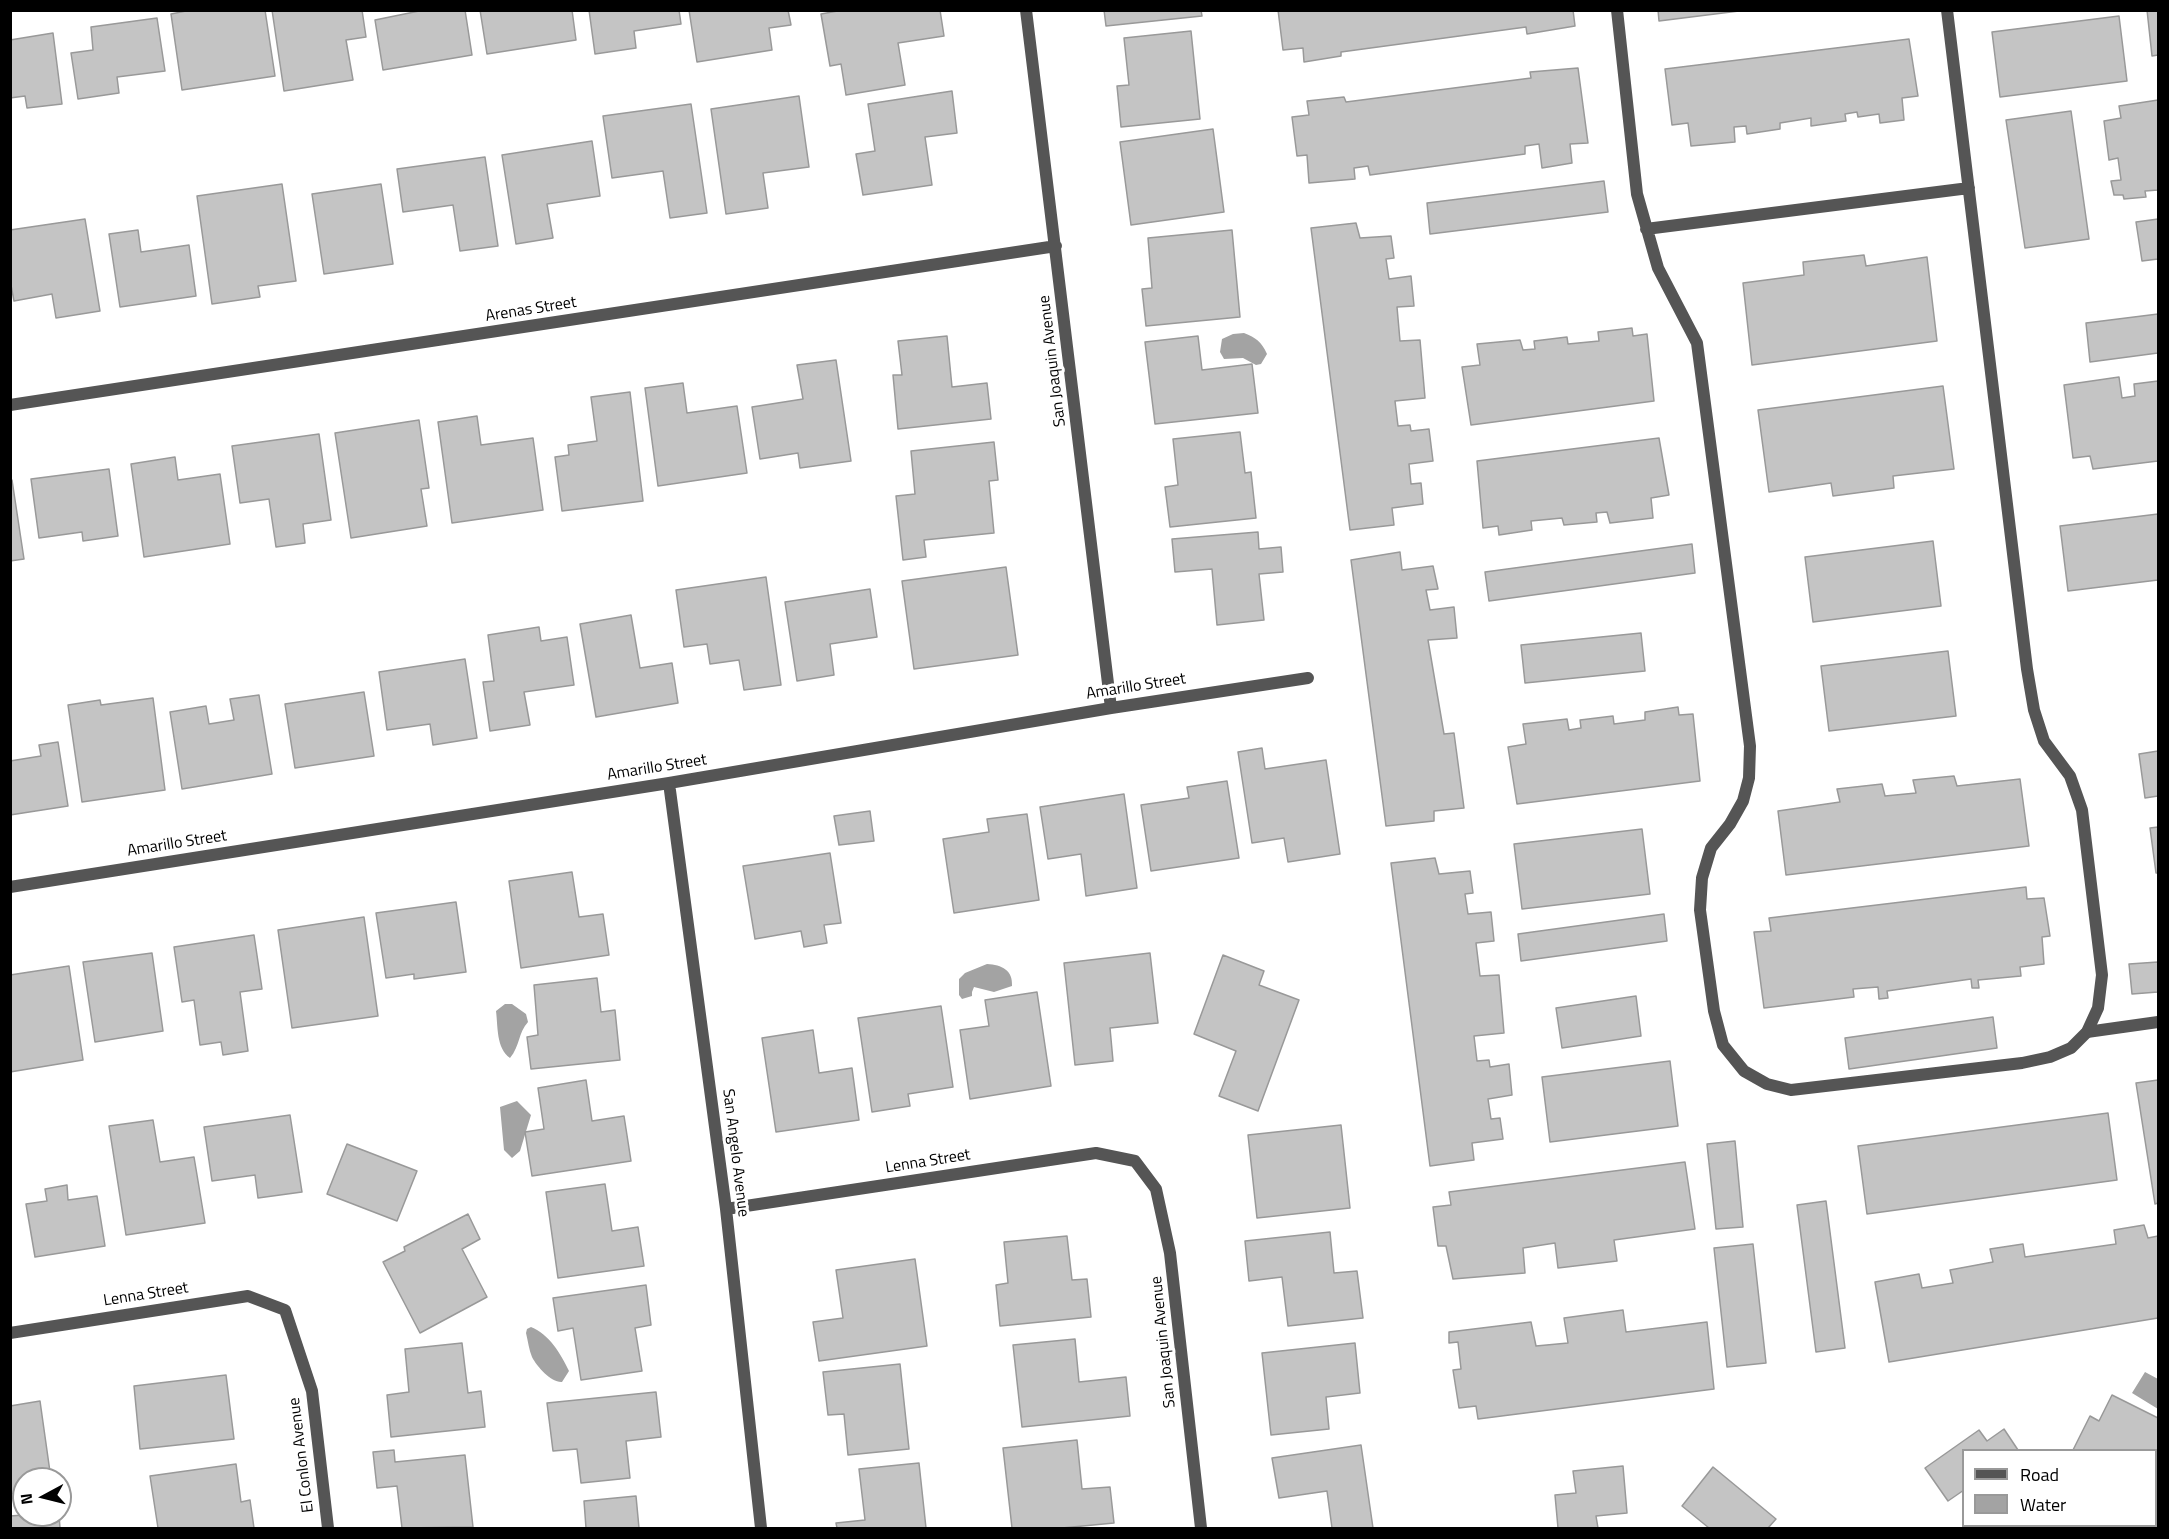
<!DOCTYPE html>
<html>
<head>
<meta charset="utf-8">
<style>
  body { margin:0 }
  #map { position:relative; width:2169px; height:1539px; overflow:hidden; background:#fff; font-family:"Titillium Web",sans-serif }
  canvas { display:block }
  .frame { position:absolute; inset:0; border:12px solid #000; pointer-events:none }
  .legend { position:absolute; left:1962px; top:1449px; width:195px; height:78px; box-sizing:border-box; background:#fff; border:2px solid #999; margin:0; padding:8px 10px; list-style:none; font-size:18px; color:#000 }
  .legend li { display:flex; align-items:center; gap:12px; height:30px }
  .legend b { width:30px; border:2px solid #999 }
  .north { position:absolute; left:12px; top:1467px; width:60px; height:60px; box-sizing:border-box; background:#fff; border:2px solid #999; border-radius:50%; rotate:263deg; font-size:16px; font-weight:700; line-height:24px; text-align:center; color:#000 }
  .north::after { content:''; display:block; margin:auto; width:21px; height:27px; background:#000; clip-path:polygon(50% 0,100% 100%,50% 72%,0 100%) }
</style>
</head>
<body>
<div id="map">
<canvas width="2169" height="1539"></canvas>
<div class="frame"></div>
<ul class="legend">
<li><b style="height:8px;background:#555"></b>Road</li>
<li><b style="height:16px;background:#a3a3a3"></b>Water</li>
</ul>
<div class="north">N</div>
</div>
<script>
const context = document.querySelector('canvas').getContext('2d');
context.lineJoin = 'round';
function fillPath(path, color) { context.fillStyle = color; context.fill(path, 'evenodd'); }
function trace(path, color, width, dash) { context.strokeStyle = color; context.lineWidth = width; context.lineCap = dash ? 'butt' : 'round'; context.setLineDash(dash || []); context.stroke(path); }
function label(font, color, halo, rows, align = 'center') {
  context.font = font + ' "Titillium Web",sans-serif'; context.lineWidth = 6; context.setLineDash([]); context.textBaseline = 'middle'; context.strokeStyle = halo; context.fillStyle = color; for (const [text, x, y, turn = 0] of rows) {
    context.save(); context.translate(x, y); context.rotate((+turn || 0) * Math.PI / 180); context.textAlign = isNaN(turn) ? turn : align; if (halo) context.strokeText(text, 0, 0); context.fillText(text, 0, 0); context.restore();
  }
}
const water = new Path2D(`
  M1244,333C1256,338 1261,341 1267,354L1261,364L1256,365L1243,358L1224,359L1220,352L1222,339L1233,334Z
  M987,964C1002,965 1013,970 1012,986L994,992L974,987L972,992V996L962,999L959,995V979L965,973Z
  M505,1004H512L526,1014L528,1022C518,1033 520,1046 510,1058C496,1048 498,1026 496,1011Z
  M517,1101L531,1115L520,1151L512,1158L504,1150L500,1107Z
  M531,1327C549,1334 561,1354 569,1371L562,1382C552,1383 537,1367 532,1357C529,1350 528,1341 526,1333L527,1329Z
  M2145,1372L2158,1379V1409L2132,1393Z`);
const building = new Path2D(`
  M191,10H265L275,76L182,90L171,14Z
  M272,10H362L366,37L346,40L353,80L284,91Z
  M424,10H465L472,55L383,70L375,20Z
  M480,10H572L576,40L487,54Z
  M589,10H679L681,24L634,31L636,48L595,54Z
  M689,10H788L791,25L769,28L772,50L697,62Z
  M843,10H940L944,36L898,43L905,85L846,95L841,64L830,66L821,14Z
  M1104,10H1201L1202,16L1106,26Z
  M1278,10H1573L1575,26L1527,34L1526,27L1341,52V56L1304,62L1303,48L1283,50Z
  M1658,10H1747L1659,21Z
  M2147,10H2158V55L2152,56Z
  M2119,16L2127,81L2000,97L1992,32Z
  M157,18L165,71L117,77L119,93L78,99L71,53L93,50L91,27Z
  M1191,31L1200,119L1121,127L1117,86L1129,85L1124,38Z
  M53,33L62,104L27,108L25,96L10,98V40Z
  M1909,39L1918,96L1902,98L1904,120L1880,123L1879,114L1858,117L1857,112L1845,114L1846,121L1811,126V118L1780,123V129L1747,134L1746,126L1734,127L1735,142L1691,146L1688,123L1672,125L1665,69Z
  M1578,68L1588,143L1570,144L1572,163L1542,168L1539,144L1525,146V154L1370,175L1368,166L1354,168L1355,179L1309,183L1307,155L1297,156L1292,117L1309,115L1307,101L1344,97L1346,102L1531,78L1530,72Z
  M952,91L957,133L925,137L932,185L863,195L856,154L875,151L868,104Z
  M799,96L809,167L763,173L768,208L726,214L711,109Z
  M2158,100V190L2145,191L2146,197L2124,199L2123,195H2114L2111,181L2121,180L2118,158L2109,160L2104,121L2121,118L2119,106Z
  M691,104L707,213L670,218L663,171L612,178L603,116Z
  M2071,111L2089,239L2025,248L2006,120Z
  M1213,129L1224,212L1131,225L1120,142Z
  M592,141L600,196L547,204L553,238L516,244L502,155Z
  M485,157L498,246L460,251L453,205L403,212L397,169Z
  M1604,181L1608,212L1430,234L1427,203Z
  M282,184L296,281L258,286L260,297L212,304L197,196Z
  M381,184L393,264L324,274L312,194Z
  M85,219L100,311L56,318L52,294L14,301L10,280V230Z
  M2158,219V259L2142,261L2136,222Z
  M1356,223L1360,238L1391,236L1394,258L1386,259L1389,279L1411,276L1414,306L1397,307L1400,341L1420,340L1425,398L1395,401L1398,426L1410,425L1411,431L1429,429L1433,461L1409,464L1411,484L1421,483L1423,504L1392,508L1394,525L1350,530L1311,228Z
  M138,230L141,252L189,245L196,296L120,307L109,234Z
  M1232,230L1240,317L1146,326L1142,289L1152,288L1148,238Z
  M1864,255L1866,266L1927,257L1937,341L1752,365L1743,283L1804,275L1803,262Z
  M2158,314V353L2090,362L2086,323Z
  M1632,328L1633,336L1647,334L1654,401L1471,425L1462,367L1480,365L1477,344L1520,340L1523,350L1535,349L1534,341L1567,337L1568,344L1599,341L1598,332Z
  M947,336L952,387L987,383L991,419L898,429L893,375H902L898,341Z
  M1198,336L1202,370L1252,364L1258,413L1155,424L1145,342Z
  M836,360L851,461L800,468L798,453L760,459L752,407L803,399L797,365Z
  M2119,377L2122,398L2135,396L2134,384L2158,381V461L2093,469L2090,456L2073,458L2064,385Z
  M683,383L687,413L737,406L747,473L658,486L645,388Z
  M1943,386L1954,469L1893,476L1894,488L1833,496L1831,483L1769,492L1758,410Z
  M630,392L643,501L562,511L555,457L569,455L568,445L597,441L591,397Z
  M477,416L481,445L533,438L543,510L452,523L438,422Z
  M419,420L429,488L421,489L427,526L351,538L335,433Z
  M1240,432L1245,473L1251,472L1256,518L1170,527L1165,487L1178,485L1173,439Z
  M319,434L331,520L303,524L305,543L276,547L269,499L240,503L232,446Z
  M1659,438L1669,495L1651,498L1653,518L1610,523L1607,512L1596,513L1597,522L1564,525L1562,518L1531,521L1532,530L1499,535L1498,526L1483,528L1477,461Z
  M994,442L998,480L989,481L994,533L924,540L926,557L903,560L896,496L915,494L911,451Z
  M175,457L178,480L220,474L230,544L144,557L131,464Z
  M109,469L118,536L83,541L82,532L39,538L31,479Z
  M12,480L24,559L10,561V481Z
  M2158,514V580L2068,591L2060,526Z
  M1258,532L1259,549L1281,547L1283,572L1259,574L1264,620L1217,625L1212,569L1175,572L1172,539Z
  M1933,541L1941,606L1813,622L1805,557Z
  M1692,544L1695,573L1489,601L1485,572Z
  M1400,552L1402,570L1433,566L1438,589L1426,590L1430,610L1454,607L1457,638L1428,640L1444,734L1454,733L1464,808L1434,811V821L1386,826L1351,560Z
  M1006,567L1018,655L914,669L902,581Z
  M766,577L781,685L744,690L739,660L710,664L707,644L684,647L676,590Z
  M870,589L877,637L830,644L834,675L797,681L785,602Z
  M631,615L640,668L672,663L678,703L596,717L580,624Z
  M539,627L541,641L567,637L574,685L524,692L530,725L490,731L483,682L494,681L488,635Z
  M1641,633L1645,671L1525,683L1521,645Z
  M1948,651L1956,716L1829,731L1821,666Z
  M465,659L477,738L433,745L430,724L387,730L379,672Z
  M364,692L374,756L295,768L285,704Z
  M259,695L272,774L182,789L170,712L206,706L209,724L234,720L230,699Z
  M153,698L165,790L82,802L68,705L100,700L101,705Z
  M1678,707L1679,715L1693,714L1700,781L1517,804L1508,747L1526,744L1523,724L1567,719L1569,730L1581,728L1580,720L1613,716L1614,724L1645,720V712Z
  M58,742L68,806L10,815V761L41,756L39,745Z
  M1262,748L1265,769L1326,760L1340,854L1288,862L1284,838L1252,843L1238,752Z
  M2158,751V796L2145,798L2139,754Z
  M1954,776L1957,786L2020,779L2029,846L1786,875L1778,811L1840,802L1837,789L1882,784L1885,796L1916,793L1913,780Z
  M1227,781L1239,858L1151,871L1141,805L1189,798L1187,787Z
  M1124,794L1137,888L1086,896L1081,854L1048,859L1040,807Z
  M870,811L874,841L839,845L834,816Z
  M1027,814L1039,900L954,913L943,839L989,832L987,819Z
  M2158,827V873H2156L2150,828Z
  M1642,829L1650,894L1522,909L1514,844Z
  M830,853L841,923L824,925L827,943L804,947L801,931L755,939L743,866Z
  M1435,858L1439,874L1470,871L1473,893L1465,894L1468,914L1491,912L1494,941L1476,943L1480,976L1499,975L1504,1033L1474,1036L1477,1061L1489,1060L1490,1067L1509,1064L1512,1095L1488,1099L1491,1119L1500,1118L1503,1139L1472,1143L1474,1160L1430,1166L1391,863Z
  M572,872L579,917L603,914L609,955L521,968L509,881Z
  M2026,887L2027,899L2044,898L2050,936L2042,937L2044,964L2020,967L2021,976L1978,980L1979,988H1972L1971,979L1887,991L1888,998L1879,999L1878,987L1853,989L1854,997L1764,1008L1754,932L1771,931L1769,918Z
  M456,902L466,972L414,979V974L386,978L376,913Z
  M1664,914L1667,941L1521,961L1518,934Z
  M364,917L378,1016L292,1028L278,930Z
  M254,935L262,989L240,992L248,1051L223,1055L221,1042L200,1045L194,1000L182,1002L174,947Z
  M152,953L163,1031L95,1042L83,962Z
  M1150,953L1158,1023L1110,1028L1113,1061L1075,1065L1064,963Z
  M1223,955L1264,971L1259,985L1299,1000L1258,1111L1219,1096L1236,1051L1194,1034Z
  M2158,962V992L2132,994L2129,964Z
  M69,966L83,1060L10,1072V975Z
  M597,978L601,1012L615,1010L620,1060L531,1069L527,1037L538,1035L534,985Z
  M1037,992L1051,1086L970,1099L960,1030L989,1026L985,1000Z
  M1636,996L1641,1036L1562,1048L1556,1008Z
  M941,1006L953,1087L908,1094L910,1106L872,1112L858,1018Z
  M1993,1017L1997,1048L1849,1069L1845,1038Z
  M813,1030L819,1073L852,1068L859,1120L776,1132L762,1038Z
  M1670,1061L1678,1126L1550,1142L1542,1077Z
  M586,1080L592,1121L624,1116L631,1161L532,1176L525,1132L544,1129L538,1088Z
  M2158,1080V1203L2155,1204L2136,1083Z
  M2108,1113L2117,1180L1867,1214L1858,1146Z
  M290,1115L302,1192L258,1198L255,1175L212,1181L204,1127Z
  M153,1120L160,1162L194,1157L205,1223L126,1235L109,1126Z
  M1341,1125L1350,1208L1257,1218L1248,1135Z
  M1735,1141L1743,1227L1716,1229L1707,1144Z
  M347,1144L417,1171L397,1221L327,1194Z
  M1685,1162L1695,1229L1614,1240L1617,1261L1558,1268L1555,1243L1523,1248L1525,1273L1453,1279L1446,1246H1438L1433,1207L1451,1205L1449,1192Z
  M605,1184L612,1231L638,1227L644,1266L558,1278L546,1192Z
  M67,1185L68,1200L97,1196L105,1246L35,1257L26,1204L47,1201L45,1189Z
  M1826,1201L1845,1348L1816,1352L1797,1205Z
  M468,1214L480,1239L462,1249L487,1297L420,1333L383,1262L405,1251L404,1247Z
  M2144,1225L2148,1238L2158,1236V1318L1889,1362L1875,1282L1919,1274L1922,1288L1953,1283L1950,1270L1993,1262L1990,1249L2023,1244L2025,1257L2116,1244L2114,1230Z
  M1330,1232L1334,1273L1357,1271L1363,1318L1288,1326L1282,1277L1249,1281L1245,1241Z
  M1067,1236L1072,1280L1087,1279L1091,1317L1000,1326L996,1285L1008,1283L1004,1242Z
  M1753,1244L1766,1363L1727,1367L1714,1248Z
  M915,1259L927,1346L819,1361L813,1322L843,1318L836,1270Z
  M646,1285L651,1325L635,1328L642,1371L581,1380L573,1328L558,1331L553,1298Z
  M1623,1310L1626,1332L1707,1322L1714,1389L1478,1419L1476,1406L1459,1408L1453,1370L1461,1369L1458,1342L1449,1343V1332L1531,1322L1536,1346L1568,1343L1564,1318Z
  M1075,1339L1079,1382L1126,1377L1130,1416L1022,1427L1013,1345Z
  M462,1343L468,1393L481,1391L485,1427L391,1437L387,1395L409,1392L405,1349Z
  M1355,1343L1360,1393L1326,1397L1329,1429L1271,1435L1262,1353Z
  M900,1364L909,1449L848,1455L844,1414L828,1415L823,1372Z
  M226,1375L234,1439L140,1449L134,1386Z
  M656,1392L661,1437L626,1441L630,1478L581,1483L577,1449L553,1451L547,1403Z
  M2112,1395L2158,1418V1478L2156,1476V1450H2073L2090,1416L2099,1421Z
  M40,1401L51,1479H24V1492L10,1494V1406Z
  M2004,1429L2018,1450H1964V1490L1948,1501L1925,1468L1979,1430L1987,1441Z
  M1077,1440L1082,1489L1110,1487L1114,1523L1062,1528H1012L1003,1448Z
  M1361,1445L1373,1528H1332L1327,1491L1279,1498L1272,1458Z
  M394,1450L395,1462L465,1455L473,1527L402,1528L397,1486L377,1488L373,1452Z
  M919,1463L926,1528H837L836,1523L865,1520L859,1469Z
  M236,1464L241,1502L250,1500L254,1528H158L150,1476Z
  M1623,1466L1627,1513L1596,1516L1598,1528H1558L1555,1495L1576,1493L1573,1471Z
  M1713,1467L1776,1519L1768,1528H1709L1682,1506Z
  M636,1496L639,1528H586L584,1501Z
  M24,1515H59L60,1528H10V1516Z`);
const service = new Path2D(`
  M2087,1032L2158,1022`);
const minor = new Path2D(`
  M1026,10L1111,708
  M1617,10L1637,194L1658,268L1697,343L1750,746L1749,778L1743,801L1730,824L1711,848L1702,878L1700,910L1714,1011L1723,1045L1744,1071L1767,1084L1791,1090L2022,1063L2050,1057L2071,1048L2087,1032L2098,1008L2102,975L2082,810L2070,776L2044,741L2034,710L2027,669L1947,10
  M1646,229L1969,188
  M10,405L1056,246
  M669,783L726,1209L761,1528
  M10,887L669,783L1111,708L1308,678
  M726,1209L1096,1153L1135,1161L1156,1189L1170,1253L1201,1528
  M10,1333L248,1296L285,1310L312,1391L328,1528`);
const streetNames = [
  ["Arenas Street",531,310,-9],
  ["San Joaquin Avenue",1053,361,-97],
  ["Amarillo Street",1136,687,-9],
  ["Amarillo Street",657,768,-9],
  ["Amarillo Street",177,844,-9],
  ["San Angelo Avenue",735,1153,83],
  ["Lenna Street",928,1162,-9],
  ["Lenna Street",146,1295,-9],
  ["San Joaquin Avenue",1164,1342,-96],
  ["El Conlon Avenue",302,1455,-97]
];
fillPath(water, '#a3a3a3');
fillPath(building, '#c4c4c4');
trace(building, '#999', 1.5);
trace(service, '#555', 12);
trace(minor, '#555', 12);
label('16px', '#000', '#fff', streetNames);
</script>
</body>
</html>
